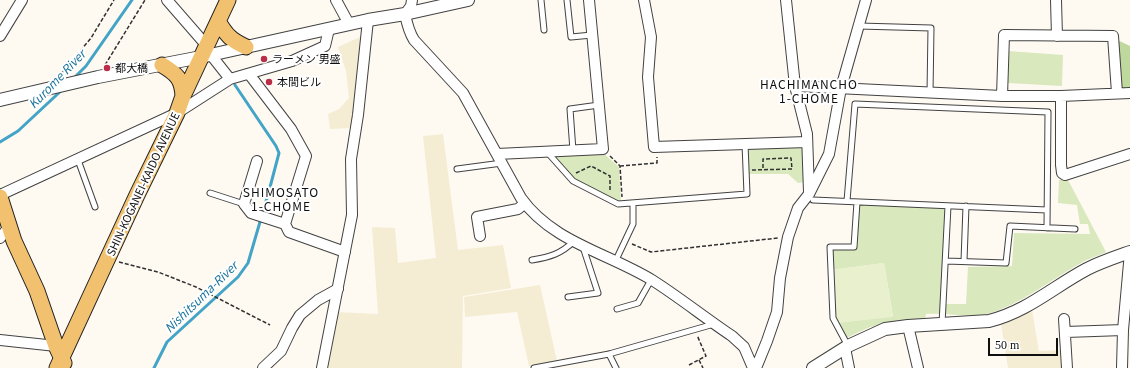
<!DOCTYPE html>
<html>
<head>
<meta charset="utf-8">
<style>
  body { margin:0 }
  #map { position:relative; width:1130px; height:368px; overflow:hidden; background:#fefaf2; font-family:Georgia,serif }
  canvas { display:block }
  .scale { position:absolute; left:988px; top:338px; width:70px; height:18px; box-sizing:border-box; border:2px solid #0f0f0f; border-top:0; padding-left:5px; font-size:12px; line-height:14px; white-space:nowrap; color:#0f0f0f; -webkit-text-stroke:3px #fff; paint-order:stroke }
</style>
</head>
<body>
<div id="map">
<canvas width="1130" height="368"></canvas>
<div class="scale">50 m</div>
</div>
<script>
const context = document.querySelector('canvas').getContext('2d');
context.lineJoin = 'round';
function fillPath(path, color) { context.fillStyle = color; context.fill(path, 'evenodd'); }
function trace(path, color, width, dash) { context.strokeStyle = color; context.lineWidth = width; context.lineCap = dash ? 'butt' : 'round'; context.setLineDash(dash || []); context.stroke(path); }
function label(font, color, halo, rows, align = 'center') {
  context.font = font + ' Georgia,"Noto Sans JP",serif'; context.lineWidth = 4; context.setLineDash([]); context.textBaseline = 'middle'; context.strokeStyle = halo; context.fillStyle = color; for (const [text, x, y, turn = 0] of rows) {
    context.save(); context.translate(x, y); context.rotate((+turn || 0) * Math.PI / 180); context.textAlign = isNaN(turn) ? turn : align; if (halo) context.strokeText(text, 0, 0); context.fillText(text, 0, 0); context.restore();
  }
}
const farmland = new Path2D(`
  M364,35L353,128L330,129L328,114L339,109L349,98L346,71L338,47Z
  M443,134L458,250L503,245L511,288L463,296L462,368H325L336,312L378,314L372,227L395,228L398,263L436,258L423,136Z
  M540,285L557,361L529,366L517,312L465,317L464,297Z
  M1032,310L1039,351L1061,350L1062,368H1008L1001,324L1020,317Z`);
const green = new Path2D(`
  M1008,51L1063,55L1062,86L1007,83Z
  M803,145L805,182L798,183L788,174H748L747,147Z
  M602,152L619,167L621,202H618L574,180L551,155Z
  M1067,178L1106,252C1098,256 1089,258 1081,263C1050,280 1022,304 987,314C971,318 944,313 926,314L925,319L889,323L870,327L844,339L836,323L893,316L884,263L831,270L830,248L854,247L857,203L948,206L943,304H966L968,267L1012,266L1014,233L1090,234L1088,224H1080L1077,205L1058,203L1059,180Z`);
const forest = new Path2D(`
  M1113,38L1130,46V93H1126L1116,84Z`);
const pitch = new Path2D(`
  M884,263L893,317L836,323L833,316L831,270Z`);
const stream = new Path2D(`
  M74,78L86,66L132,0
  M0,142L18,131L63,89
  M154,368L167,342L238,277L248,263L269,191L279,153L276,146L235,85`);
const path = new Path2D(`
  M105,65L145,0
  M61,74L91,38L114,0
  M610,156L620,166L622,197
  M620,166L657,163V157
  M752,170L792,169L791,158L763,159V170
  M576,173L591,166L610,176V192
  M632,244L651,252L778,238
  M119,262L158,272L196,287L270,325
  M699,360L703,368
  M689,365L706,356L697,335`);
const service = new Path2D(`
  M541,0L544,30
  M567,0L571,37L592,35
  M859,26L931,28L930,93
  M573,151L570,109L599,105
  M548,153L573,181L618,204L747,194L745,144
  M78,160L95,207
  M457,169L502,163
  M210,193L244,204
  M813,200L1047,210
  M847,201L855,104L1048,112L1047,228
  M532,260C550,257 561,254 574,241
  M946,261L1006,263L1010,226L1075,229
  M964,261L966,206
  M615,262L633,224V203
  M568,297L598,293L583,247
  M617,309L638,303L651,280
  M942,324L948,206
  M848,346L833,318L830,247H854L857,202
  M609,354L616,368
  M534,368L609,354L714,324`);
const minor = new Path2D(`
  M167,0L207,46
  M336,0L349,24
  M412,0L411,6L405,14C407,24 409,32 414,40L463,93L521,198C552,242 608,253 652,280C679,297 705,318 732,336L744,347L753,368
  M644,0L651,37L648,77L654,147L807,142
  M786,0L795,86L807,134L809,192
  M1056,0L1057,36
  M0,36L22,0
  M211,55L230,79
  M249,74L291,129L306,156L285,224L289,232L345,252
  M795,86L1002,96H1061L1130,93
  M1002,96L1004,35L1113,36L1117,93
  M1061,96V165L1062,173L1065,175L1130,154
  M497,154L603,149L589,0
  M257,161L244,204L251,213L285,224
  M0,195L177,113L230,79L292,61L325,46L329,29
  M480,236L477,217L518,209L525,203
  M0,238L9,227
  M1064,319L1067,368
  M908,326L918,368
  M1066,332L1123,330
  M0,340L56,346
  M845,348L849,368
  M263,368L281,351L292,328L300,315L318,300L338,289
  M322,368L352,215L351,159L358,115L368,20
  M756,368L767,341L777,312L780,278L788,237L798,208L809,194L829,154L841,88L866,0
  M1122,368L1123,330L1130,252`);
const tertiary = new Path2D(`
  M0,100L98,77L201,57L368,20L405,14L468,0
  M813,368L848,346L885,329L908,326L989,321C1028,311 1053,287 1087,269C1101,262 1116,257 1130,252`);
const primary = new Path2D(`
  M218,21C227,36 231,40 246,47
  M162,65C177,74 182,79 183,96
  M0,197L14,241L37,291L56,346L64,363
  M57,368L137,195L177,113L183,96L228,0`);
const markers = [
  [264,59,4,"#ba2d46"],
  [107,68,4,"#ba2d46"],
  [269,82,4,"#ba2d46"]
];
const poiNames = [
  ["ラーメン 男盛",272,59],
  ["都大橋",115,68],
  ["本間ビル",277,82]
];
const streetNames = [
  ["SHIN-KOGANEI-KAIDO AVENUE",143,184,-65]
];
const waterNames = [
  ["Kurome River",57,79,-46],
  ["Nishitsuma-River",201,297,-44]
];
const neighbourhoodNames = [
  ["HACHIMANCHO",809,84],
  ["1-CHOME",809,98],
  ["SHIMOSATO",281,192],
  ["1-CHOME",281,206]
];
fillPath(farmland, '#f4edd3');
fillPath(green, '#d9e8bd');
fillPath(forest, '#bfd89d');
fillPath(pitch, '#e8f0ce');
trace(stream, '#43a4c7', 3);
trace(service, '#424242', 7);
trace(minor, '#424242', 12);
trace(tertiary, '#424242', 14);
trace(primary, '#202020', 17);
trace(path, '#313131', 1.5, [4, 2]);
trace(service, '#fff', 5);
trace(minor, '#fff', 10);
trace(tertiary, '#fff', 12);
trace(primary, '#f2c16f', 15);
for (const [x, y, r, color] of markers) { const dot = new Path2D(); dot.arc(x, y, r, 0, 2 * Math.PI); context.fillStyle = color; context.fill(dot); trace(dot, '#fff', 1.5); }
label('11px', '#0f0f0f', '#fff', poiNames, 'left');
label('11px', '#0f0f0f', '#fff', streetNames);
label('italic 12px', '#1d759c', '#fff', waterNames);
context.letterSpacing = '1px';
label('12px', '#0f0f0f', '#fff', neighbourhoodNames);
context.letterSpacing = '0px';
</script>
</body>
</html>
